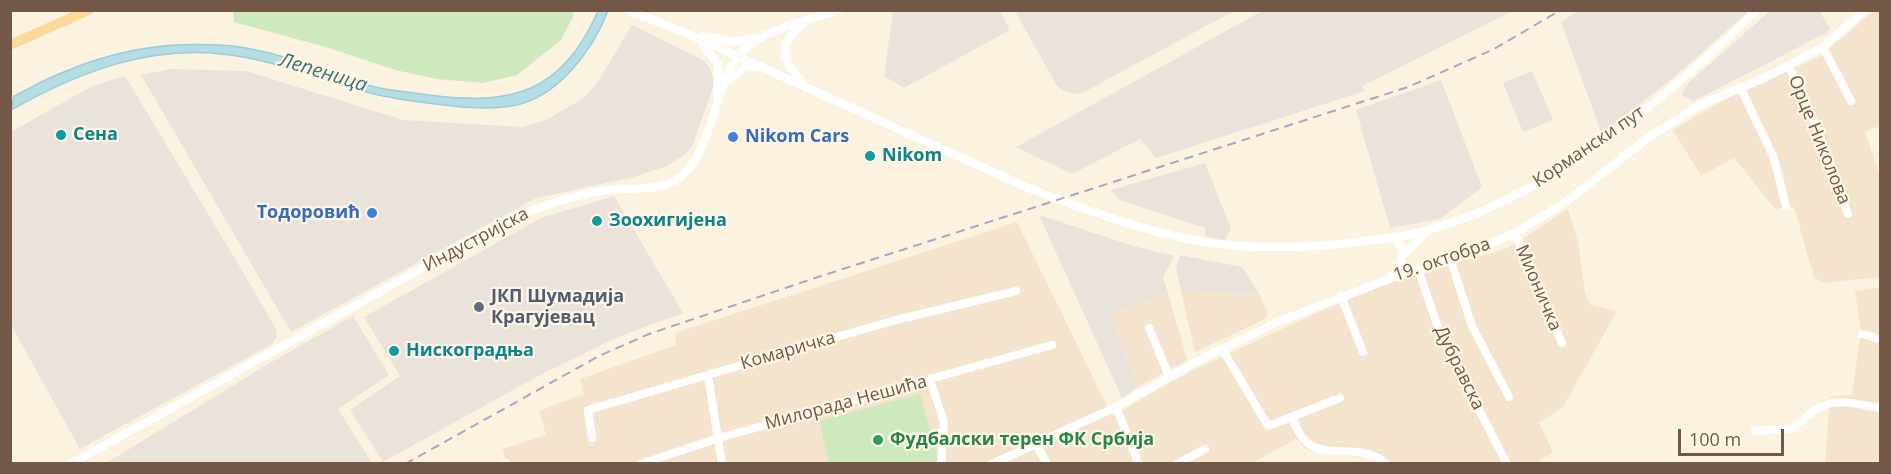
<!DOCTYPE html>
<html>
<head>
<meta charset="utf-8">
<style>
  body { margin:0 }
  #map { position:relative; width:1891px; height:474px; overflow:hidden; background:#fcf2e0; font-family:"Open Sans",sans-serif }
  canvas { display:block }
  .frame { position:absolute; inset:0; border:12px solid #735847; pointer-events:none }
  .scale { position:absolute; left:1678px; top:429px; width:106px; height:27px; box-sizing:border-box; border:3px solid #735847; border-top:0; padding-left:8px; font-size:18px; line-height:21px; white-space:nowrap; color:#735847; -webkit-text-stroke:4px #fff6e6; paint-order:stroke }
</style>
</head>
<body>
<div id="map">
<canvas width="1891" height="474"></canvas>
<div class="frame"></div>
<div class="scale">100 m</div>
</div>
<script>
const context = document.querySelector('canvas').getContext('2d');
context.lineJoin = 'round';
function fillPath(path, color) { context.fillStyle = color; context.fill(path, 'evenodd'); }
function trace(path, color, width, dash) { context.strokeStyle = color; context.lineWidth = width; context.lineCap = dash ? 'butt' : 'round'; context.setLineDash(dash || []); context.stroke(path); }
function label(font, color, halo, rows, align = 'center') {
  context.font = font + ' "Open Sans",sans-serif'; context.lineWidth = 4.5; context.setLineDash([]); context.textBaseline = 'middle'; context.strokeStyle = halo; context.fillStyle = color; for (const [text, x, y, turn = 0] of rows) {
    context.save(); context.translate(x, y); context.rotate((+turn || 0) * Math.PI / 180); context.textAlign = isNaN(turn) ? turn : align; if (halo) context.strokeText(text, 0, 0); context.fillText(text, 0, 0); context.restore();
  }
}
const residential = new Path2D(`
  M1874,11H1880V126L1865,132L1880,176V277L1824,283L1814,278L1794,207L1775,209L1734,158L1701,176L1673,130L1724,100L1819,57Z
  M1568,209L1578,242L1585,293L1591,305L1617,311L1563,407L1539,423L1553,452L1539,461L1540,463H1379L1373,458L1323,454L1304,448L1296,439L1251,464H507L502,449L546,435L539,411L583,394L580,379L676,345L675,333L1017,222L1112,416L1189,372L1325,309L1382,285L1508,248Z
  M1880,287V463L1825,464L1830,397L1852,395L1861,330L1855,291Z
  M1181,291L1260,295L1268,315L1263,320L1195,352Z
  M1168,293L1187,360L1138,387L1111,314Z`);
const industrial = new Path2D(`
  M893,11H1000L1010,30L904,88L884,76Z
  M1015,11H1234L1082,93L1075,94L1063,91L1056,84Z
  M1262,11H1513L1362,86L1365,91L1156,158L1140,139L1072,174L1016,147Z
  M1578,11V10L1749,11L1673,78L1602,134L1561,22Z
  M1770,11H1819L1830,28L1826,33L1694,101L1682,95L1687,84Z
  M632,25L703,60L710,68L714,80L712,90L692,147L684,155L667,166L634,177L536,198L291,332L141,75L170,69L246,71L403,120L522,127L544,121L584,98L596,85Z
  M1532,71L1553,120L1523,132L1503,83Z
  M125,76L240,267L276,329L277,337L272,344L80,449L11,325V132L92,86Z
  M1441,80L1482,187L1440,219L1390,228L1356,110Z
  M1205,163L1231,229L1225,240L1205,236V228L1119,200L1111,190Z
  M614,196L683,313L618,337L538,376L383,462L350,410L400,376L364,317L541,218Z
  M1039,215L1133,246L1174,256L1163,277L1168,293L1111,314L1138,387L1122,398Z
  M1180,255L1242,267L1260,295L1181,291L1176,268Z
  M353,316L389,375L338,409L372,463H106L275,360Z`);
const green = new Path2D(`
  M570,10L574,15L561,40L517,75L483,83L437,79L395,70L329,48L234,22L233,11Z
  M920,394L939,460L927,464L829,463L819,421Z`);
const water = new Path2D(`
  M598,11H608C592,51 558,98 512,106C485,110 460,107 435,104C410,101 386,98 363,91C316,78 271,59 222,54C145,46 77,73 11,110L14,96C29,89 43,80 59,74C112,51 160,42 218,45C274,47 322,73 375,87C393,91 412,92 429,95C514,106 562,92 598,11Z`);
const minor = new Path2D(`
  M627,10L691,35L1026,187C1084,209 1141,231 1203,242C1245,249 1288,248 1330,245C1357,242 1384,240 1411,234C1540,206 1664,101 1757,10
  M802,25C776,44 782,62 803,82
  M702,36L731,42L757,38
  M703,45L718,64L717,95
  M1823,47L1851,101
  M1788,65C1812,112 1831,164 1848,214
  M728,80L746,67H756
  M1740,87L1774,158L1786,206
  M1515,233L1562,343
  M1403,255L1426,232
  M1451,261L1472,326L1509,397
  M1418,269L1441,336L1507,464
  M1392,277C1403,264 1408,249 1392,237
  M1341,296L1363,352
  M1149,328L1169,376
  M1862,334L1880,339
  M1222,349L1268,426L1340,398
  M708,376L722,464
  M930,380L944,422L941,464
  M1116,407L1139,464
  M1292,417C1310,474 1352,435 1387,464
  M1755,431L1792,429C1827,397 1835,399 1880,408
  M592,438L588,410L892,321L1016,291
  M1036,444L1047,464
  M506,463V464
  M71,464L507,221C538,207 568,196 602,191C624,187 653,192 674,181C711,162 713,90 737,57C755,31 810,20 839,10
  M641,464L719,438L1052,345
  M992,464L1116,407L1205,357L1280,321L1392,278L1451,261L1515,233L1563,204L1648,138L1700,105L1764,78L1823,47L1864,10
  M1177,464L1205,449`);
const major = new Path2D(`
  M10,45L89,10`);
const rail = new Path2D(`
  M405,464L599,356L649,334L815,278L1408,87L1492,50L1561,10`);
const markers = [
  [61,135,6,"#0f9aa8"],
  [733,137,6,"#3f7fe0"],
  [870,156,6,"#0f9aa8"],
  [372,213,6,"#3f7fe0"],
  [597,221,6,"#0f9aa8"],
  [479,307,6,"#5c6f8a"],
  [394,351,6,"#0f9aa8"],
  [878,440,6,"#2e9e5b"]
];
const cultureNames = [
  ["Сена",73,135],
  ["Nikom",882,156],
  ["Зоохигијена",609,221],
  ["Нискоградња",406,351]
];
const shopNames = [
  ["Nikom Cars",745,137],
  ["Тодоровић",360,213,"right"]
];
const streetNames = [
  ["Орце Николова",1819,140,68],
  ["Кормански пут",1589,147,-34],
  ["Индустријска",476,240,-28],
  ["19. октобра",1442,260,-19],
  ["Мионичка",1538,288,67],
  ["Комаричка",788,351,-16],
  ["Дубравска",1459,368,64],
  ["Милорада Нешића",846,403,-15]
];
const serviceNames = [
  ["ЈКП Шумадија",491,297],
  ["Крагујевац",491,318]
];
const leisureNames = [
  ["Фудбалски терен ФК Србија",890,440]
];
const waterNames = [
  ["Лепеница",323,73,17]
];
fillPath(residential, '#f4e4ce');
fillPath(industrial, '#eae3dc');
fillPath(green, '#cfe9bf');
fillPath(water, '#b5dde6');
trace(water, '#9bccd7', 1.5);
trace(minor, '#fff', 8);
trace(major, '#fcd997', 10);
trace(rail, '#b59fc5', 2, [9, 6]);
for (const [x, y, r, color] of markers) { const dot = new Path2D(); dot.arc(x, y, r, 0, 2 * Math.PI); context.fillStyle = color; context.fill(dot); trace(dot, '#fff6e6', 2); }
label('bold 18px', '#0d838f', '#fff6e6', cultureNames, 'left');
label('bold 18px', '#366cbe', '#fff6e6', shopNames, 'left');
label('18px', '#735847', '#fff6e6', streetNames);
label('bold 18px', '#4e5e75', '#fff6e6', serviceNames, 'left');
label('bold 18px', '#27864d', '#fff6e6', leisureNames, 'left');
label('italic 20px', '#3e7380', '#fff6e6', waterNames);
</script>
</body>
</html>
